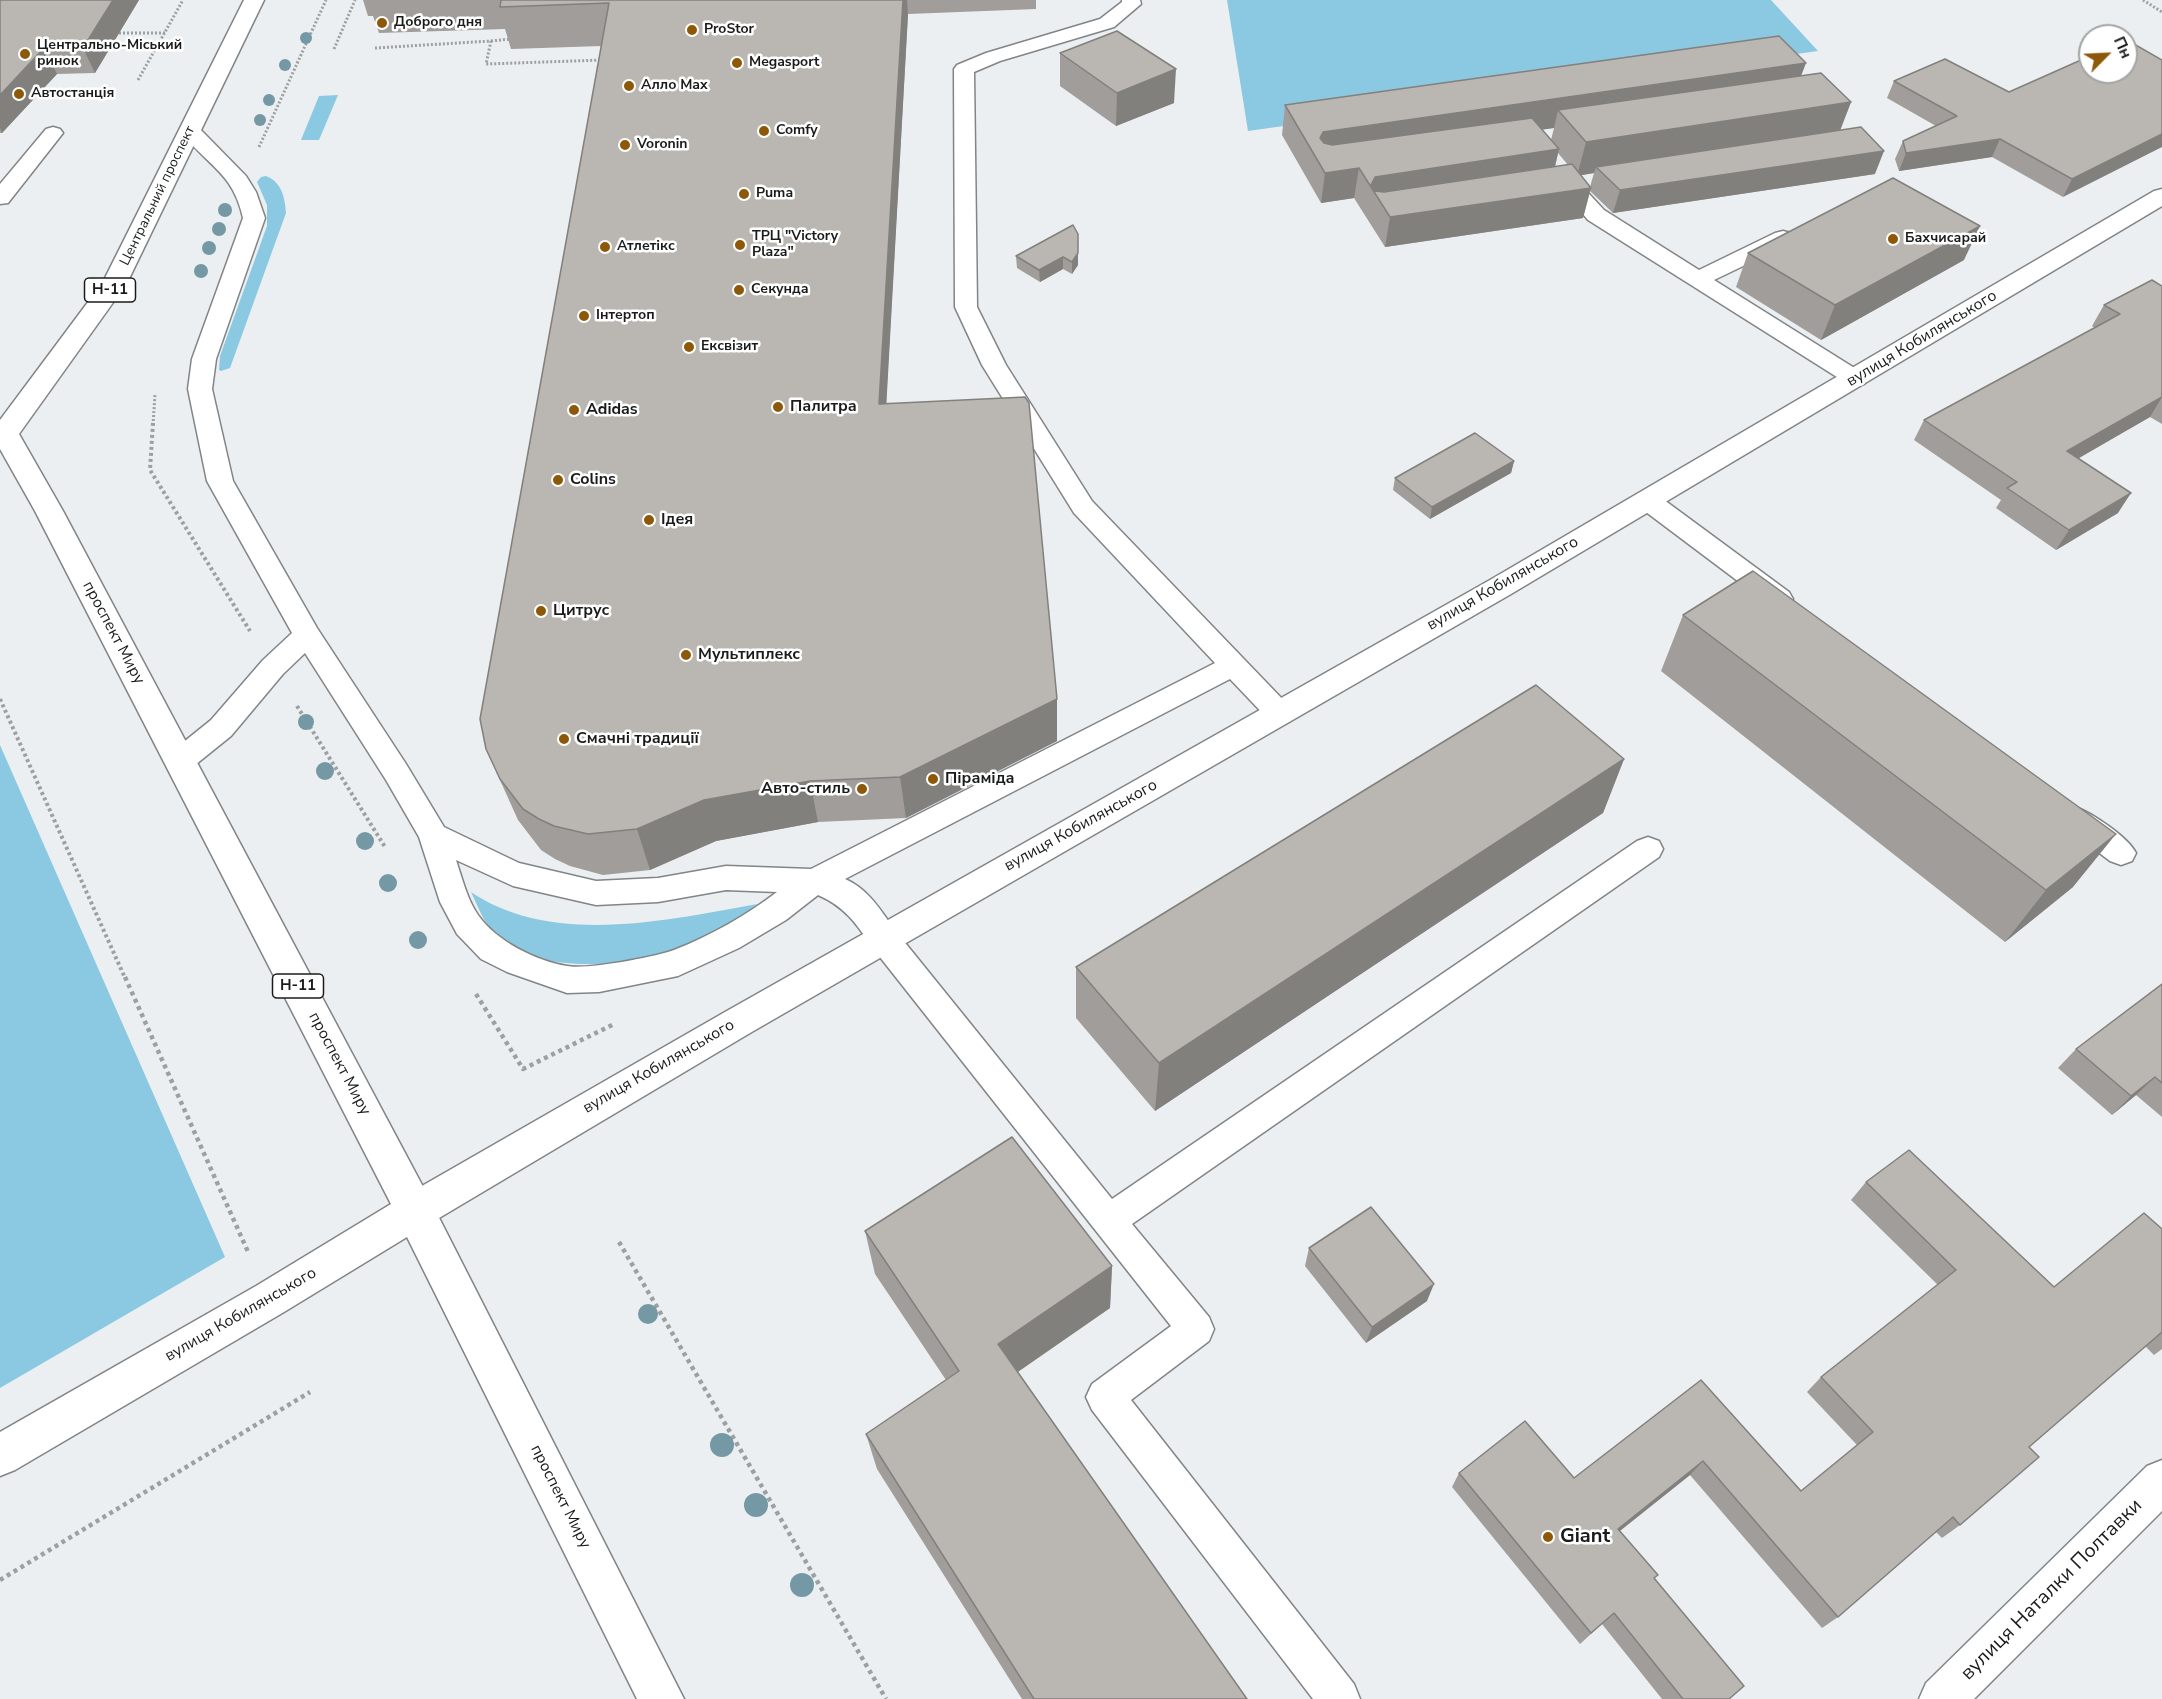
<!DOCTYPE html>
<html>
<head>
<meta charset="utf-8">
<style>
  body { margin:0 }
  #map { position:relative; width:2162px; height:1699px; overflow:hidden; background:#ebeff1; font-family:"Nunito Sans",sans-serif }
  canvas { display:block }
  .north { position:absolute; left:2078px; top:24px; width:60px; height:60px; box-sizing:border-box; background:#fff; border:2px solid #a3a4a4; border-radius:50%; rotate:66deg; font-size:16px; font-weight:700; line-height:24px; text-align:center; color:#1a1c1c }
  .north::after { content:''; display:block; margin:auto; width:21px; height:27px; background:#8d5807; clip-path:polygon(50% 0,100% 100%,50% 72%,0 100%) }
</style>
</head>
<body>
<div id="map">
<canvas width="2162" height="1699"></canvas>
<div class="north">Пн</div>
</div>
<script>
const context = document.querySelector('canvas').getContext('2d');
context.lineJoin = 'round';
function fillPath(path, color) { context.fillStyle = color; context.fill(path, 'evenodd'); }
function trace(path, color, width, dash) { context.strokeStyle = color; context.lineWidth = width; context.lineCap = dash ? 'butt' : 'round'; context.setLineDash(dash || []); context.stroke(path); }
function label(font, color, halo, rows, align = 'center') {
  context.font = font + ' "Nunito Sans",sans-serif'; context.lineWidth = 5; context.setLineDash([]); context.textBaseline = 'middle'; context.strokeStyle = halo; context.fillStyle = color; for (const [text, x, y, turn = 0] of rows) {
    context.save(); context.translate(x, y); context.rotate((+turn || 0) * Math.PI / 180); context.textAlign = isNaN(turn) ? turn : align; if (halo) context.strokeText(text, 0, 0); context.fillText(text, 0, 0); context.restore();
  }
}
const green = new Path2D(`
  M1227,0H1771L1818,51L1248,131Z
  M338,95L319,140H301L319,96Z
  M266,176C282,182 285,198 286,213L230,368L221,371L219,370L220,356L267,226V205L257,182L261,177Z
  M0,745L225,1257L0,1388Z
  M471,892C552,947 668,920 757,904C738,921 711,937 688,947C643,966 541,975 502,942C487,930 479,909 471,892Z`);
const pathFar2 = new Path2D(`
  M2143,0L2162,12
  M115,33H165
  M491,41L511,39
  M375,48L491,41L486,64L603,60
  M334,49L355,0
  M138,80L183,0
  M259,147L326,0
  M153,425L155,394`);
const pathFar1 = new Path2D(`
  M153,423L150,470L250,631
  M0,699L125,978
  M297,706L385,847`);
const path = new Path2D(`
  M125,977L249,1254
  M476,994L523,1069L614,1024
  M619,1242L886,1699
  M0,1580L310,1392`);
const service = new Path2D(`
  M1122,0H1140L1141,4L1114,27L1000,61L974,72L977,307L1006,365L1092,501L1290,707L1294,714L1290,721L1280,725L1270,721L1230,679L845,879C868,889 880,909 894,929L1112,1199L1637,841L1648,837L1659,841L1663,849L1659,857L1132,1224L1209,1317L1214,1329L1209,1341L1131,1400L1354,1684L1360,1699H1313L1092,1410L1086,1397L1092,1384L1171,1326L872,947C857,924 844,906 818,895L786,920L739,948L678,976L599,992L567,993L507,972L481,959L457,934L440,902L419,837L386,780L305,653L283,674L231,736L190,769L180,772L170,769L166,761L170,753L211,720L263,660L292,633L207,481L188,389L192,359L243,218C233,171 205,165 181,131L184,127H198L246,176L256,192L265,218L216,359L212,389L233,481L317,628L406,764L444,827L519,863L596,881L658,878L726,866L811,869L1215,663L1074,513L982,365L955,307L954,69L957,65L986,53L1100,19L1122,2ZM456,860L513,886L596,905L658,902L726,890L777,892C747,915 710,936 674,950C655,957 586,970 567,966C536,961 496,941 478,915C467,899 462,878 456,860Z
  M53,127L60,129L63,133L8,203L0,204V184L46,129Z
  M1560,168L1567,170L1604,210L1699,270L1775,233L1783,231L1791,233L1794,238L1791,243L1714,280L1864,374L1868,379L1864,384L1856,386L1848,384L1588,220L1550,174L1553,170Z
  M1647,491L1656,494L1789,592L1793,599L1789,606L1780,608L1771,606L1638,506L1634,500L1638,494Z
  M2075,807C2092,813 2128,837 2136,853L2132,861L2121,865L2110,861L2065,827L2060,819L2065,811Z`);
const minor = new Path2D(`
  M2162,1460V1511L1974,1699H1919L1926,1683L2147,1466Z`);
const secondary = new Path2D(`
  M2162,189V206L1511,594L750,1033L429,1224L415,1229L401,1224L396,1211L401,1198L725,1012L1490,580L2154,191Z`);
const primary = new Path2D(`
  M244,0H264L127,283L19,434L63,511L429,1198L684,1699H637L407,1237L284,1312L15,1470L0,1476V1432L256,1286L391,1204L35,511L0,449V420L103,282Z`);
const trees = [
  [306,38,6],
  [285,65,6],
  [269,100,6],
  [260,120,6],
  [225,210,7],
  [219,229,7],
  [209,248,7],
  [201,271,7],
  [306,722,8],
  [325,771,9],
  [365,841,9],
  [388,883,9],
  [418,940,9],
  [648,1314,10],
  [722,1445,12],
  [756,1505,12],
  [802,1585,12]
];
const wall = new Path2D(`
  M0,0H139L95,73L57,74L2,133H0Z
  M363,0H1036V9L908,14L886,403L1057,741L906,818L818,822L716,841L650,870L603,875L570,866L555,859L541,850L518,820L486,749L601,46L511,49L505,29L379,33L373,16H368Z
  M1060,53L1174,103L1116,126L1060,86Z
  M2162,60L2063,197L1992,157L1899,171L1895,159L1903,141L1936,126L1887,98L1894,81L2009,92Z
  M1802,75L1851,102L1840,130L1875,174L1613,213L1590,191L1583,218L1385,247L1354,198L1321,203L1282,135L1285,105ZM1554,128L1551,140L1542,129ZM1558,153L1568,165L1555,167ZM1594,173L1590,187L1581,175Z
  M1073,225L1078,265L1072,274L1063,269L1040,282L1017,268L1016,256Z
  M1748,253L1964,260L1821,340L1736,287Z
  M2162,286V424L2150,417L2078,458L2118,513L2056,550L1996,508L2001,500L1914,440L1924,420L2095,328L2092,326L2104,305Z
  M1514,461L1511,473L1430,519L1393,490L1395,478Z
  M1683,615L2073,887L2005,942L1661,671Z
  M1624,759L1603,813L1155,1111L1076,1018V967Z
  M2162,984V1117L2136,1095L2112,1115L2058,1068L2076,1049Z
  M1866,1182L2054,1287L2162,1229V1349L2154,1355L2145,1346L2029,1447L1960,1525L1942,1538L1936,1532L1838,1617L1822,1628L1690,1475L1620,1531L1654,1578L1729,1699H1662L1602,1624L1580,1644L1452,1487L1459,1473L1574,1478L1701,1380L1801,1491L1857,1445L1807,1392L1821,1377L1938,1285L1851,1200Z
  M865,1231L1112,1266L1110,1308L1017,1372L1247,1699H1022L877,1469L866,1434L946,1380L875,1274Z
  M1309,1248L1427,1301L1366,1343L1305,1266Z`);
const shadedWall = new Path2D(`
  M113,0H139L95,73L83,48Z
  M903,0H907L908,14L884,447L879,404Z
  M44,48L57,74L2,133L0,128V95Z
  M1806,63L1795,92L1558,110L1554,128L1319,162L1320,138L1323,132Z
  M1176,69L1174,103L1116,126L1117,93Z
  M1851,102L1838,136L1596,167L1594,173L1577,176L1586,142Z
  M2162,134V147L2063,197L2072,179Z
  M2000,139L1992,157L1899,171L1906,153Z
  M1559,149L1552,179L1382,205L1371,185L1375,177Z
  M1884,151L1875,174L1613,213L1620,190Z
  M1359,168L1354,198L1321,203L1325,173Z
  M1591,188L1583,218L1385,247L1390,217Z
  M1980,226L1964,260L1821,340L1835,305Z
  M1078,234V265L1072,274V262Z
  M1063,257V269L1040,282L1039,270Z
  M2162,397L2150,417L2055,472L2067,451Z
  M1514,461L1511,473L1430,519L1432,507Z
  M2131,493L2118,513L2056,550L2069,530Z
  M1057,699V741L906,818L900,777Z
  M1624,759L1603,813L1155,1111L1159,1063Z
  M810,781L818,822L716,841L650,870L637,829L704,800Z
  M2116,834L2073,887L2005,942L2046,890Z
  M2155,1077L2136,1095L2112,1115L2131,1096Z
  M1112,1266L1110,1308L1002,1383L998,1344Z
  M1434,1284L1427,1301L1366,1343L1372,1327Z
  M1703,1461L1690,1475L1607,1541L1618,1529Z`);
const building = new Path2D(`
  M0,0H113L83,48H44L0,95Z
  M501,0H903L879,404L1025,397L1029,403L1057,699L900,777L810,781L704,800L637,829L588,834L554,826L539,819L523,809L500,779L486,749L480,719L609,3L500,7Z
  M1117,31L1176,69L1117,93L1060,53Z
  M1779,36L1806,63L1323,132L1320,138L1324,143L1332,145L1532,118L1559,149L1375,177L1371,185L1375,191L1384,192L1572,164L1591,188L1390,217L1359,168L1325,173L1285,105Z
  M2126,40H2127L2162,60V134L2072,179L2000,139L1906,153L1903,141L1957,116L1894,81L1945,59L2009,92L2090,56V72H2126Z
  M1821,73L1851,102L1586,142L1558,110Z
  M1861,127L1884,151L1620,190L1596,167Z
  M1893,178L1980,226L1835,305L1748,253Z
  M1073,225L1078,234V253L1072,262L1063,257L1039,270L1016,256Z
  M2152,280L2162,286V397L2067,451L2131,493L2069,530L2007,488L2017,482L1924,420L2120,314L2104,305Z
  M1475,433L1514,461L1432,507L1395,478Z
  M1753,571L2116,834L2046,890L1683,615Z
  M1536,685L1624,759L1159,1063L1076,967Z
  M2162,984V1083L2155,1077L2131,1096L2076,1049Z
  M1012,1137L1112,1266L998,1344L1247,1699H1034L866,1434L959,1371L865,1231Z
  M1909,1150L2054,1287L2144,1213L2162,1229V1332L2029,1447L2039,1457L1960,1525L1953,1517L1838,1617L1703,1461L1618,1529L1658,1575L1654,1578L1744,1686L1729,1699H1683L1614,1613L1591,1633L1459,1473L1525,1421L1574,1478L1701,1380L1801,1491L1873,1432L1821,1377L1956,1270L1866,1182Z
  M1371,1207L1434,1284L1372,1327L1309,1248Z`);
const markers = [
  [382,23,6,"#8d5807"],
  [692,30,6,"#8d5807"],
  [25,54,6,"#8d5807"],
  [737,63,6,"#8d5807"],
  [629,86,6,"#8d5807"],
  [19,94,6,"#8d5807"],
  [764,131,6,"#8d5807"],
  [625,145,6,"#8d5807"],
  [744,194,6,"#8d5807"],
  [1893,239,6,"#8d5807"],
  [740,245,6,"#8d5807"],
  [605,247,6,"#8d5807"],
  [739,290,6,"#8d5807"],
  [584,316,6,"#8d5807"],
  [689,347,6,"#8d5807"],
  [778,407,6,"#8d5807"],
  [574,410,6,"#8d5807"],
  [558,480,6,"#8d5807"],
  [649,520,6,"#8d5807"],
  [541,611,6,"#8d5807"],
  [686,655,6,"#8d5807"],
  [564,739,6,"#8d5807"],
  [933,779,6,"#8d5807"],
  [862,789,6,"#8d5807"],
  [1548,1537,6,"#8d5807"]
];
const farPoinames = [
  ["Доброго дня",394,23],
  ["ProStor",704,30],
  ["Центрально-Міський",37,46],
  ["ринок",37,62],
  ["Megasport",749,63],
  ["Алло Max",641,86],
  ["Автостанція",31,94],
  ["Comfy",776,131],
  ["Voronin",637,145],
  ["Puma",756,194],
  ["ТРЦ \"Victory",752,237],
  ["Plaza\"",752,253],
  ["Бахчисарай",1905,239],
  ["Атлетікс",617,247],
  ["Секунда",751,290],
  ["Інтертоп",596,316],
  ["Ексвізит",701,347]
];
const farStreetnames = [
  ["Центральний проспект",158,196,-64]
];
const shields = [
  [110,290,51],
  [298,986,51]
];
const shieldNames = [
  ["Н-11",110,290],
  ["Н-11",298,986]
];
const streetNames = [
  ["вулиця Кобилянського",1922,339,-31],
  ["вулиця Кобилянського",1503,584,-30],
  ["проспект Миру",113,633,62],
  ["вулиця Кобилянського",1081,826,-29],
  ["проспект Миру",339,1064,62],
  ["вулиця Кобилянського",659,1067,-30],
  ["вулиця Кобилянського",241,1315,-30],
  ["проспект Миру",560,1497,63]
];
const poiNames = [
  ["Палитра",790,407],
  ["Adidas",586,410],
  ["Colins",570,480],
  ["Ідея",661,520],
  ["Цитрус",553,611],
  ["Мультиплекс",698,655],
  ["Смачні традиції",576,739],
  ["Піраміда",945,779],
  ["Авто-стиль",850,789,"right"]
];
const nearPoinames = [
  ["Giant",1560,1537]
];
const nearStreetnames = [
  ["вулиця Наталки Полтавки",2052,1590,-45]
];
fillPath(green, '#8bc9e2');
trace(service, '#818587', 3);
trace(minor, '#818587', 3);
trace(secondary, '#818587', 3);
trace(primary, '#818587', 3);
trace(pathFar2, '#9da0a1', 3, [2, 2]);
trace(pathFar1, '#9da0a1', 4, [3, 3]);
trace(path, '#9da0a1', 4.5, [4, 4]);
fillPath(service, '#fff');
fillPath(minor, '#fff');
fillPath(secondary, '#fff');
fillPath(primary, '#fff');
context.fillStyle = '#7498a4';
for (const [x, y, r] of trees) { context.beginPath(); context.arc(x, y, r, 0, 2 * Math.PI); context.fill(); }
fillPath(wall, '#a09d9a');
fillPath(shadedWall, '#82807d');
fillPath(building, '#bab7b3');
trace(building, '#82807d', 1.5);
for (const [x, y, r, color] of markers) { const dot = new Path2D(); dot.arc(x, y, r, 0, 2 * Math.PI); context.fillStyle = color; context.fill(dot); trace(dot, '#fff', 2); }
label('bold 14px', '#1a1c1c', '#fff', farPoinames, 'left');
label('14px', '#1a1c1c', '#fff', farStreetnames);
for (const [x, y, w] of shields) { const box = new Path2D(); box.roundRect(x - w / 2, y - 12, w, 24, 4.5); context.fillStyle = '#fff'; context.fill(box); trace(box, '#1a1c1c', 1.5); }
label('bold 15px', '#1a1c1c', null, shieldNames);
label('16px', '#1a1c1c', '#fff', streetNames);
label('bold 16px', '#1a1c1c', '#fff', poiNames, 'left');
label('bold 20px', '#1a1c1c', '#fff', nearPoinames, 'left');
label('20px', '#1a1c1c', '#fff', nearStreetnames);
</script>
</body>
</html>
